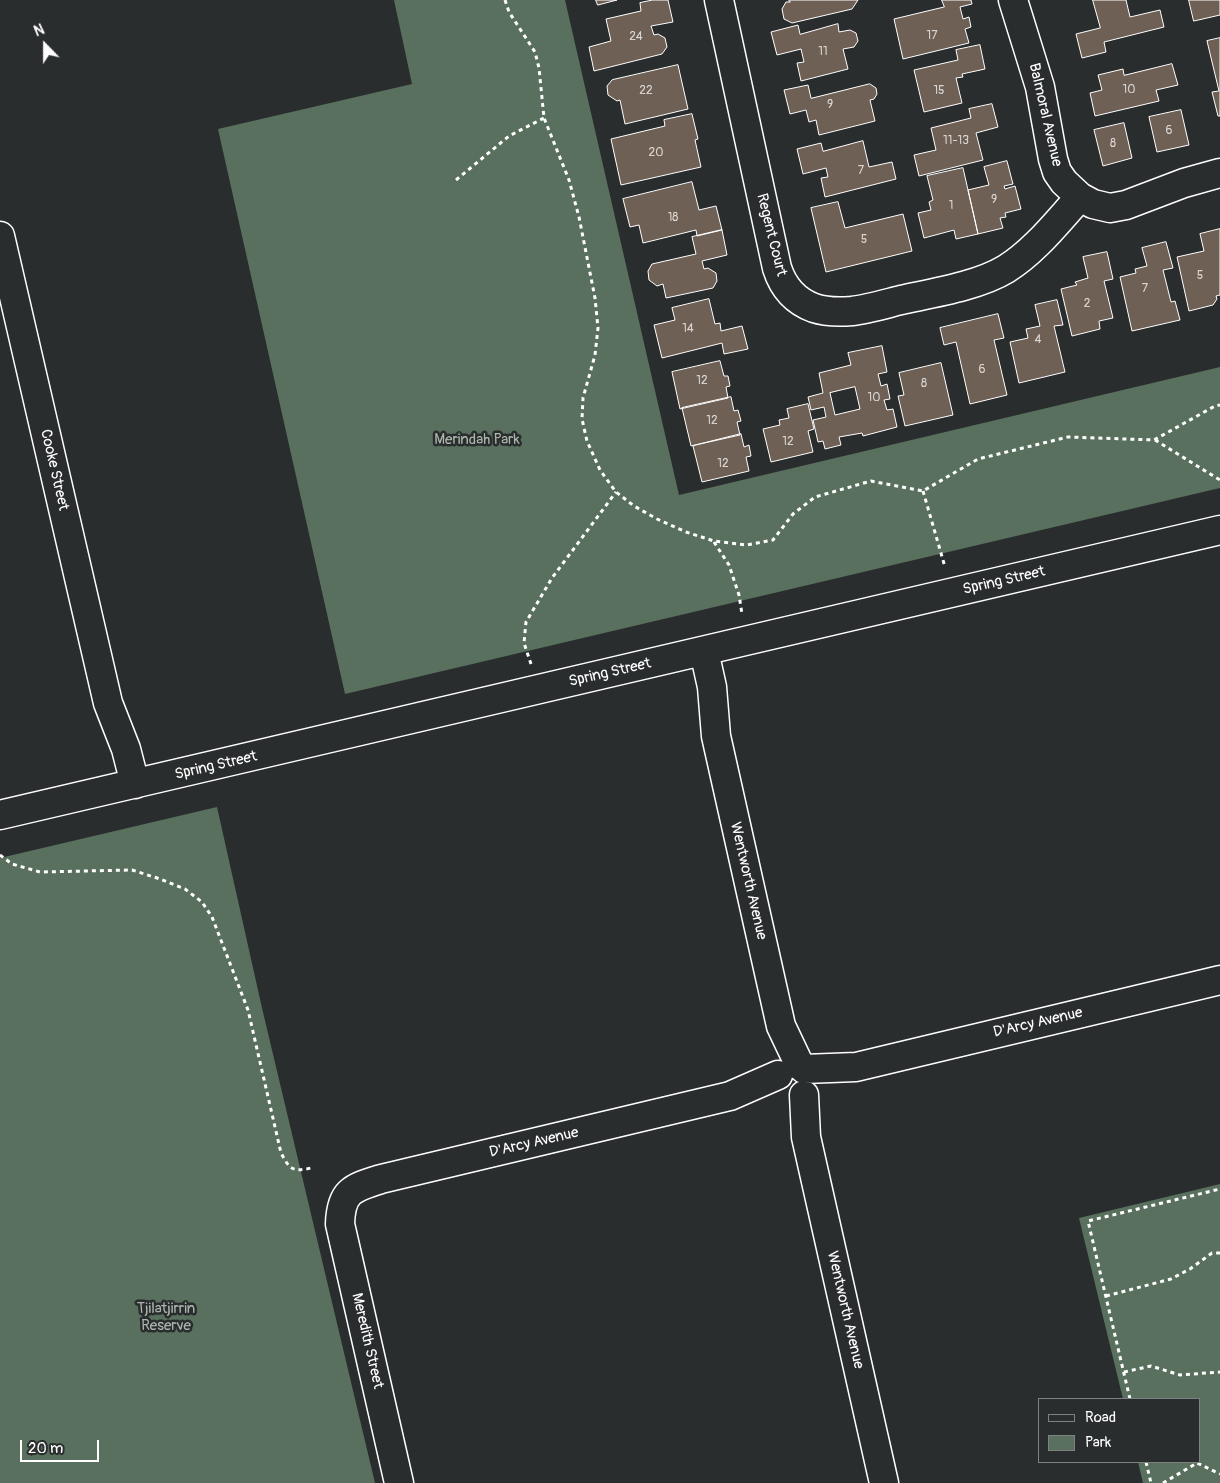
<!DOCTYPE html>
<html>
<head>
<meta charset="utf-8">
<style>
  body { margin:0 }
  #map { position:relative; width:1220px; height:1483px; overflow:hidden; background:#2a2d2e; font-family:Pangolin,sans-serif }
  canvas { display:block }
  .legend { position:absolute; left:1038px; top:1398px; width:162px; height:65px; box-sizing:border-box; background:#2a2d2e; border:1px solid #7f8182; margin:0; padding:6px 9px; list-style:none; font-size:15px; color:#fff }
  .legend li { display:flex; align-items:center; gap:10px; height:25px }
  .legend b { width:25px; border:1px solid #7f8182 }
  .north { position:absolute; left:20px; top:20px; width:50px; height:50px; -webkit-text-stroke:4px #2a2d2e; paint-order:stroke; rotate:338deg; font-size:14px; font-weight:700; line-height:20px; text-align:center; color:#fff }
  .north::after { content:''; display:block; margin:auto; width:18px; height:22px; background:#fff; clip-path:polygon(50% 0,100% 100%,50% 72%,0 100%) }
  .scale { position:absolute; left:20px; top:1440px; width:79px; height:22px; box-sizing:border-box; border:2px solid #fff; border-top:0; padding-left:6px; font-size:15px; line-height:18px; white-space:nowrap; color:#fff; -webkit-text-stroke:4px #2a2d2e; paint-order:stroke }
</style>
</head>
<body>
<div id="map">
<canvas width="1220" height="1483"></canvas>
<ul class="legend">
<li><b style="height:6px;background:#2a2d2e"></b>Road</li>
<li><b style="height:14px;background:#58705d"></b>Park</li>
</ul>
<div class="north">N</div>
<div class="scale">20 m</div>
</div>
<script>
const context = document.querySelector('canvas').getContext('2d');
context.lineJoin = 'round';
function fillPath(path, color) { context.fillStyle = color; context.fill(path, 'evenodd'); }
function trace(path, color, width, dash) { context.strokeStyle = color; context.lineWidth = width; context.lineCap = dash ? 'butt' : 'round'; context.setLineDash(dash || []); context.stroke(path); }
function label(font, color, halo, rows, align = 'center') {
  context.font = font + ' Pangolin,sans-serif'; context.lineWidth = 5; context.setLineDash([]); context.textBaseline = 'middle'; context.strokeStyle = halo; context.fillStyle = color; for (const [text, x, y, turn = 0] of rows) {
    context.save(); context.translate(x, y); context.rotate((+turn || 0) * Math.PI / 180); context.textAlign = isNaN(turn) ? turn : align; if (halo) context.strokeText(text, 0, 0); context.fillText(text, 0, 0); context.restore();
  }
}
const green = new Path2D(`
  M394,0H565L679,495L1220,367V488L345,694L218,129L412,84Z
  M217,807L262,1008L375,1483H0V858Z
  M1220,1184V1483H1143L1138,1462H1199V1399H1123L1079,1218Z`);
const building = new Path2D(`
  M596,0H617L598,5Z
  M653,0H668L673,22L651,26L654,35L658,34L665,38L667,47L662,54L594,71L589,47L611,41L606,19L641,11L640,3Z
  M789,0H858L852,9L792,23L784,19L782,9L786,2H790Z
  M942,0H971L972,4L960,7L963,19L969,17L971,27L965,29L969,43L903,59L894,19L944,7Z
  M1093,0H1126L1130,17L1160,10L1164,27L1104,42L1106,52L1082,58L1076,34L1100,28Z
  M1189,0H1220V15L1194,21Z
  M838,24L839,32L850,30L856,33L858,41L854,47L843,49L848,69L801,81L797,63L804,62L801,49L777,55L771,32L798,25L800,34Z
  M1220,38V116H1218L1212,92L1219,91L1207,41Z
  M980,45L985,69L962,74L963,77L956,78L962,103L924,112L914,70L958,60L956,50Z
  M1172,64L1178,85L1156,90L1159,101L1095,116L1090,93L1102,90L1098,75L1123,69L1124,75Z
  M678,65L688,109L625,124L620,100L617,101L608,95L607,86L612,80Z
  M870,84L876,88L877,94L874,99L870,100L875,121L819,135L816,120L809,122L806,110L790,114L784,90L808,85L811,98Z
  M992,104L998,127L976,133L983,160L919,176L914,155L936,150L931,128L971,118L969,109Z
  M1181,110L1189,145L1157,152L1149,117Z
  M692,114L698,139L695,140L701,167L621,185L611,139L665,126L664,120Z
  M1124,123L1132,158L1103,166L1094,130Z
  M863,141L869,167L892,162L896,179L825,197L821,178L828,177L826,168L803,174L797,149L821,143L823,151Z
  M1007,161L1013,184L1004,186L1005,189L1015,186L1021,209L1005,213L1006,217L1000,218L1003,228L978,234L968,190L989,185L984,167Z
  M963,168L978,234L956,239L954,230L924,238L918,213L931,210L929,202L933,200L927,176Z
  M692,182L699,210L716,206L722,230L697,236L696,230L643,243L639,225L630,227L623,199Z
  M838,202L845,228L903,214L912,251L826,272L811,208Z
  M1220,229V295L1216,296L1217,299L1213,305L1189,311L1177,257L1204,251L1200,234Z
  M722,230L727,255L702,261L704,269L708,268L716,273L717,281L713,288L666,298L663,284L657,286L649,280L648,271L652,264L696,254L692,237Z
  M1166,242L1173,268L1163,270L1171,302L1175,301L1180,320L1132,331L1120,277L1136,273L1135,269L1147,266L1142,248Z
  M1107,252L1113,279L1104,281L1113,318L1099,321L1100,329L1072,336L1061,289L1077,285L1075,282L1088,278L1083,257Z
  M709,299L715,324L720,323L721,331L742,326L748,349L724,354L722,343L662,358L654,325L675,320L672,308Z
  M1057,300L1063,325L1054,326L1065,372L1019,383L1010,342L1028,338L1026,329L1040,326L1035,305Z
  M998,314L1004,338L994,340L1007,395L970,404L956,342L944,345L940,328Z
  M882,346L887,372L878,374L881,386L887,384L890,399L884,400L887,410L893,409L897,427L863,436L862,433L839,437L841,445L825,449L823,441L818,442L813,420L826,417L824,407L811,410L808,397L823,393L819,373L851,365L848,353ZM855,387L860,409L835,415L830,393Z
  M720,361L724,376H728L730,386L726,387L728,398L680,409L672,372Z
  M941,363L953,415L905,426L898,396L904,395L899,373Z
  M731,397L734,411L738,410L741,421L737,422L740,435L691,446L682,408Z
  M808,404L814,429L808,431L813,452L771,462L763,429L780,425L779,420L789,418L787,409Z
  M741,434L744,447L749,445L751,456L746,457L749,471L702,482L693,446Z`);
const path = new Path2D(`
  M505,0L509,12L535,52L539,68L544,118L569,180L579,217L595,298L598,328L595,355L583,398L582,419L587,441L600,470L616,492L634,506L657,519L686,532L714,541L747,545L773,540L793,514L815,497L871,481L923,491L978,459L1068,437L1154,440L1215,406L1220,405
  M456,180L509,136L544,118
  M1155,440L1220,480
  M923,491L945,567
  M714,542L729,565L739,595L742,614
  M531,664L524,643L526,622L552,578L616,492
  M0,855L12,864L40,872L132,870L160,879L185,889L202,902L212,917L248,1010L281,1153C290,1170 293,1172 311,1168
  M1106,1296L1171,1279L1190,1269L1212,1253H1220
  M1124,1372L1151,1366L1180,1375L1220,1372
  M1130,1399L1088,1221L1220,1189
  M1146,1462L1151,1483
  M1163,1483L1197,1463L1220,1474`);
const minor = new Path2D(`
  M719,0L777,268C783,287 795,301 814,308C826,312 840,312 852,311C868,309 885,304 901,300C933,293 978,286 1006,269C1035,251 1057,222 1080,197
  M1013,0L1040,87L1053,159L1057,172L1064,182L1080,197L1093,204L1110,208L1126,205L1184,183L1220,173
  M0,236L108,703L126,749L135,784
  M704,651L712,687L716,736L781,1026L800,1066
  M0,815L1220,530
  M804,1069L856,1067L1220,980
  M804,1095L806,1137L884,1483
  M399,1483L340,1224C341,1191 352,1188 381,1179L730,1096L778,1075`);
const numberNames = [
  ["17",932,36],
  ["24",636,37],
  ["11",823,52],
  ["10",1129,90],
  ["22",646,91],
  ["15",939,91],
  ["9",830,105],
  ["6",1169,131],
  ["11-13",956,141],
  ["8",1113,144],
  ["20",656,153],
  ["7",861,171],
  ["9",994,200],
  ["1",951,206],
  ["18",673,218],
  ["5",864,240],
  ["5",1200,276],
  ["7",1145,289],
  ["2",1087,304],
  ["14",688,329],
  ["4",1038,340],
  ["6",982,370],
  ["12",702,381],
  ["8",924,384],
  ["10",874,398],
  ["12",712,421],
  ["12",788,442],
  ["12",723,464]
];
const streetNames = [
  ["Balmoral Avenue",1045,115,77],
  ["Regent Court",771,235,76],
  ["Cooke Street",54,470,77],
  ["Spring Street",1004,581,-13],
  ["Spring Street",610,673,-13],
  ["Spring Street",216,766,-13],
  ["Wentworth Avenue",748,881,77],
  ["D'Arcy Avenue",1038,1023,-13],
  ["D'Arcy Avenue",534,1143,-13],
  ["Wentworth Avenue",845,1310,77],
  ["Meredith Street",367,1341,77]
];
const parkNames = [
  ["Merindah Park",477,440],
  ["Tjilatjirrin",166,1309],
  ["Reserve",166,1326]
];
fillPath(green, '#58705d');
fillPath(building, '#6f6055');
trace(building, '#fff', 1);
trace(minor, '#fff', 31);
trace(path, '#fff', 3, [4, 4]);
trace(minor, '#2a2d2e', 28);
label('12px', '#dbd7d4', null, numberNames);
label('15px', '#fff', '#2a2d2e', streetNames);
label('15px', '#acb8ae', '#2a2d2e', parkNames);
</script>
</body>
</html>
